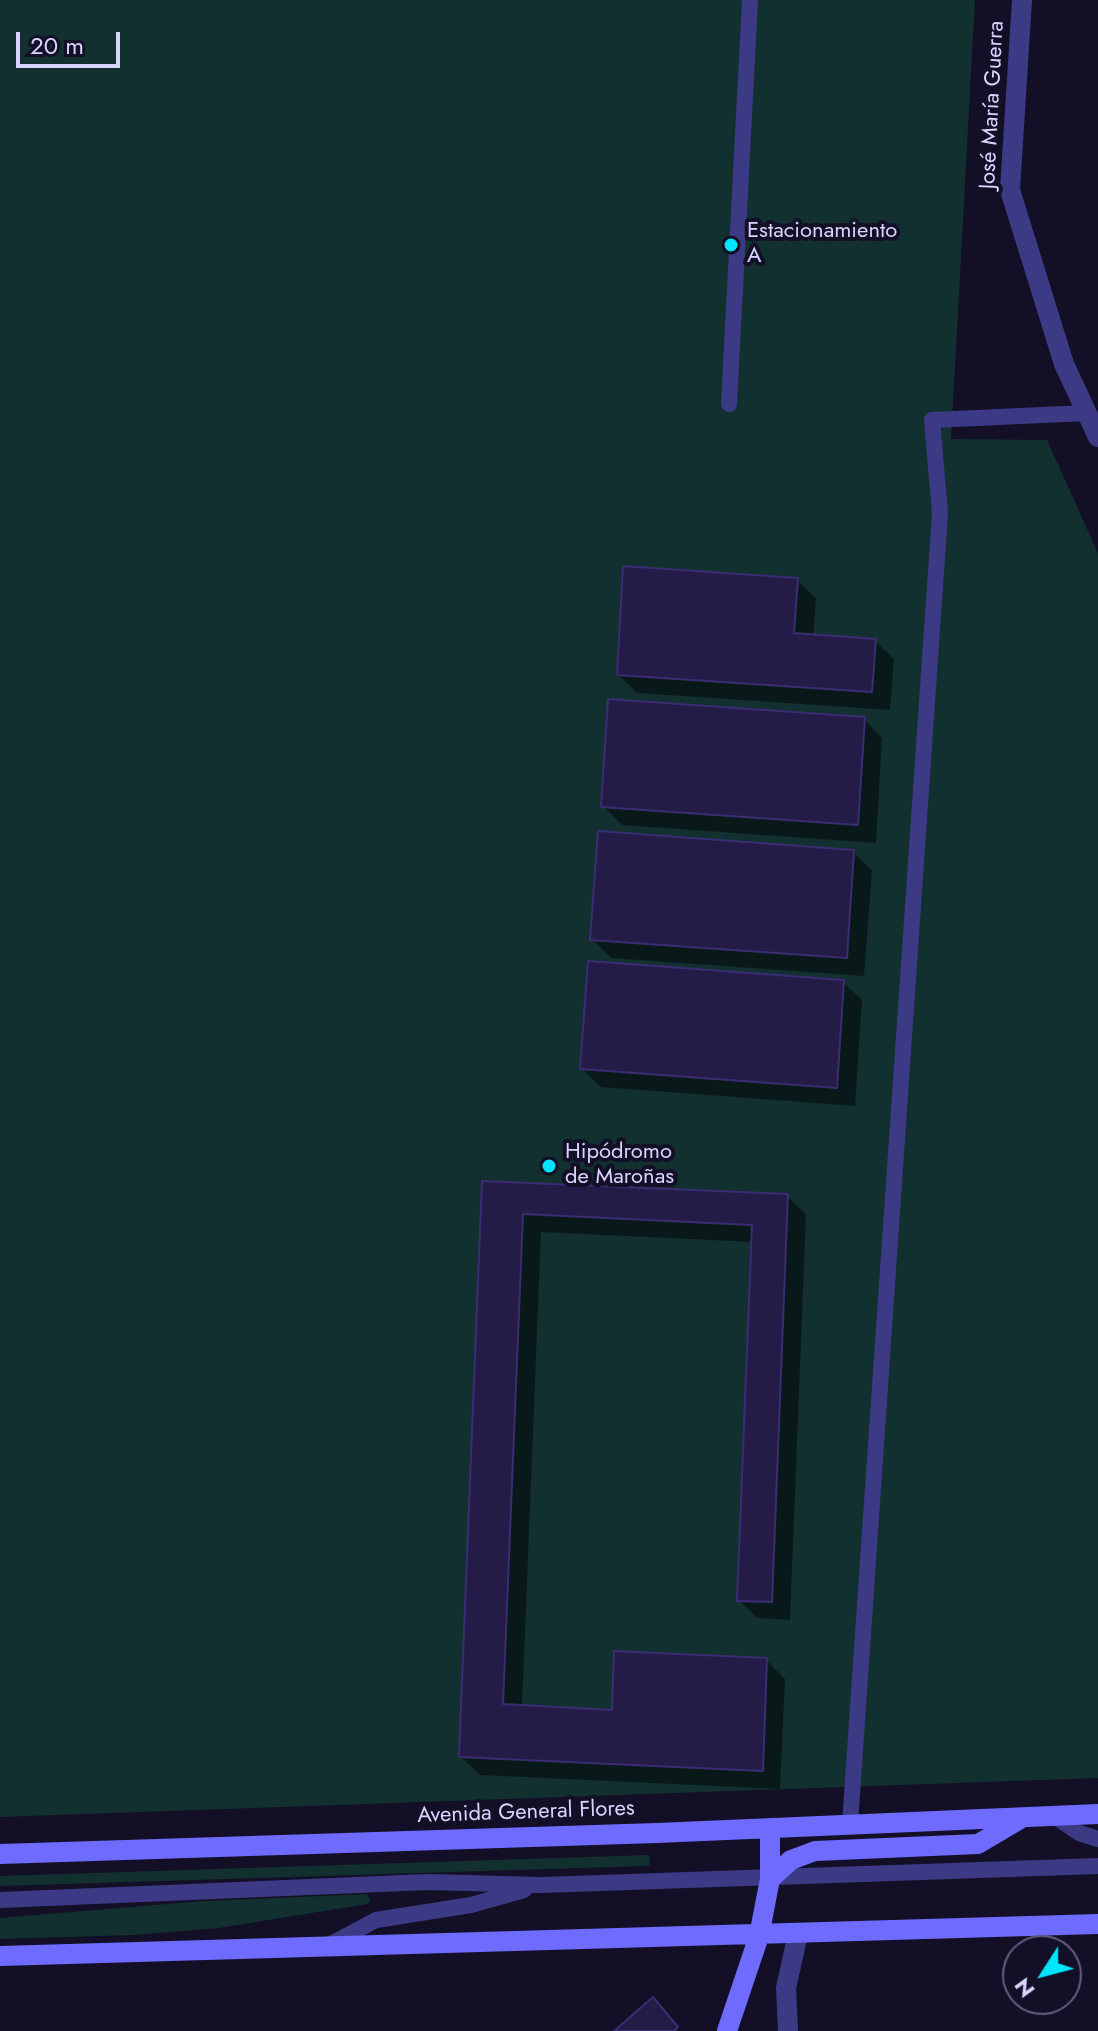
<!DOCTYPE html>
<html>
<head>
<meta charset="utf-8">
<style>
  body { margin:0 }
  #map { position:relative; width:1098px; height:2031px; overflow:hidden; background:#130f26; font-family:Jost,sans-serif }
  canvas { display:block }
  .north { position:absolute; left:1002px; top:1935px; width:80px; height:80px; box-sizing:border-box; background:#130f26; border:2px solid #625e7d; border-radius:50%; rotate:234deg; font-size:22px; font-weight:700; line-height:32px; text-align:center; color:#d9d4ff }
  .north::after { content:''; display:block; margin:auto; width:28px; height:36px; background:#00e5ff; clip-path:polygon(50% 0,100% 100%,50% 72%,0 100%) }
  .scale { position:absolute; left:16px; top:32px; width:104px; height:36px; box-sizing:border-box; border:4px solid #d9d4ff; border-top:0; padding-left:10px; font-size:24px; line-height:28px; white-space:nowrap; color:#d9d4ff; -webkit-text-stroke:6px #130f26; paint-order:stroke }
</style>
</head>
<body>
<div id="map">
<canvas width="1098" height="2031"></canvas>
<div class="north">N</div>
<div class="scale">20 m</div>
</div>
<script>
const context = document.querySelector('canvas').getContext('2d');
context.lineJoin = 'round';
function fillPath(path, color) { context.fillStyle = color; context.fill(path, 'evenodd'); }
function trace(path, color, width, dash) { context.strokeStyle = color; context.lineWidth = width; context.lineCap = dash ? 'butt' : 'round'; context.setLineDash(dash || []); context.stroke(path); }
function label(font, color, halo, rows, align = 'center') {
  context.font = font + ' Jost,sans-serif'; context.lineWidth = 8; context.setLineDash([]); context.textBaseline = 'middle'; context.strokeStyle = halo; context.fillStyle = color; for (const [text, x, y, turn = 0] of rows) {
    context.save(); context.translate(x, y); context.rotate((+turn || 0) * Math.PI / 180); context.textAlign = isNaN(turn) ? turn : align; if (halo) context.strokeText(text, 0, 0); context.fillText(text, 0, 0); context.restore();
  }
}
const green = new Path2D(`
  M0,0H975L951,439L1047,440L1098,553V1778L0,1817Z
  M649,1855L650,1865L645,1866L0,1886V1876Z
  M367,1894L371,1901L367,1904L219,1928L133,1935L0,1939V1918L203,1901Z`);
const shadow = new Path2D(`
  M797,580L816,598L813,637L875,641L894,659L890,710L637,693L619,675Z
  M864,719L882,738L876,843L622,825L603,806Z
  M853,852L872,870L864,976L611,958L592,939Z
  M843,982L862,1000L855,1106L601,1087L582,1069Z
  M484,1183L787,1196L806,1214L790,1620L757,1618L739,1600L753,1242L541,1232L522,1707L614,1712L766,1660L785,1679L780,1789L480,1775L461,1757Z`);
const building = new Path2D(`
  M623,566L798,578L794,633L876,639L872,692L617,675Z
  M608,699L865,717L858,825L601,807Z
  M598,831L854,850L847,958L590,940Z
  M588,961L844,980L837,1088L580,1069Z
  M482,1181L788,1194L772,1602L737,1601L752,1225L523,1214L503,1704L612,1710L614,1651L767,1658L763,1771L459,1757Z
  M653,1997L678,2027L674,2031H614Z`);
const service = new Path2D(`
  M729,404L750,0
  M1054,1816L1079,1833L1098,1839
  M850,1823L940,513L932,420L1087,413
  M0,1900L428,1882L541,1885L1098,1866
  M329,1945L376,1920L471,1905L524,1890`);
const minor = new Path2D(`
  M788,2031L786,1988L798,1934`);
const tertiary = new Path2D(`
  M1022,0L1010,190L1064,364L1098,437`);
const secondary = new Path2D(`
  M0,1854L657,1833L1098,1814
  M770,1879L791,1860L815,1851L978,1844L1022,1818
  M0,1956L1098,1924
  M727,2031L759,1936L770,1879V1828`);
const markers = [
  [731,245,8,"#00e5ff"],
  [549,1166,8,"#00e5ff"]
];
const streetNames = [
  ["José María Guerra",993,105,-87],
  ["Avenida General Flores",526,1813,-2]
];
const poiNames = [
  ["Estacionamiento",747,232],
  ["A",747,257],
  ["Hipódromo",565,1153],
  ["de Maroñas",565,1178]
];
fillPath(green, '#12302f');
fillPath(shadow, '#0007');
fillPath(building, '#241b47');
trace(building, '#3b2d73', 2);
trace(service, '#3d3a85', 16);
trace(minor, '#3d3a85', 20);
trace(tertiary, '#3d3a85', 20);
trace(secondary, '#6f6bff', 20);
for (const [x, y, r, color] of markers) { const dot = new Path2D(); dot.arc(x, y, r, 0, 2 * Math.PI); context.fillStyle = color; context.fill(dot); trace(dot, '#130f26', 3); }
label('22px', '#d9d4ff', '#130f26', streetNames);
label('22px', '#d9d4ff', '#130f26', poiNames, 'left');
</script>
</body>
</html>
